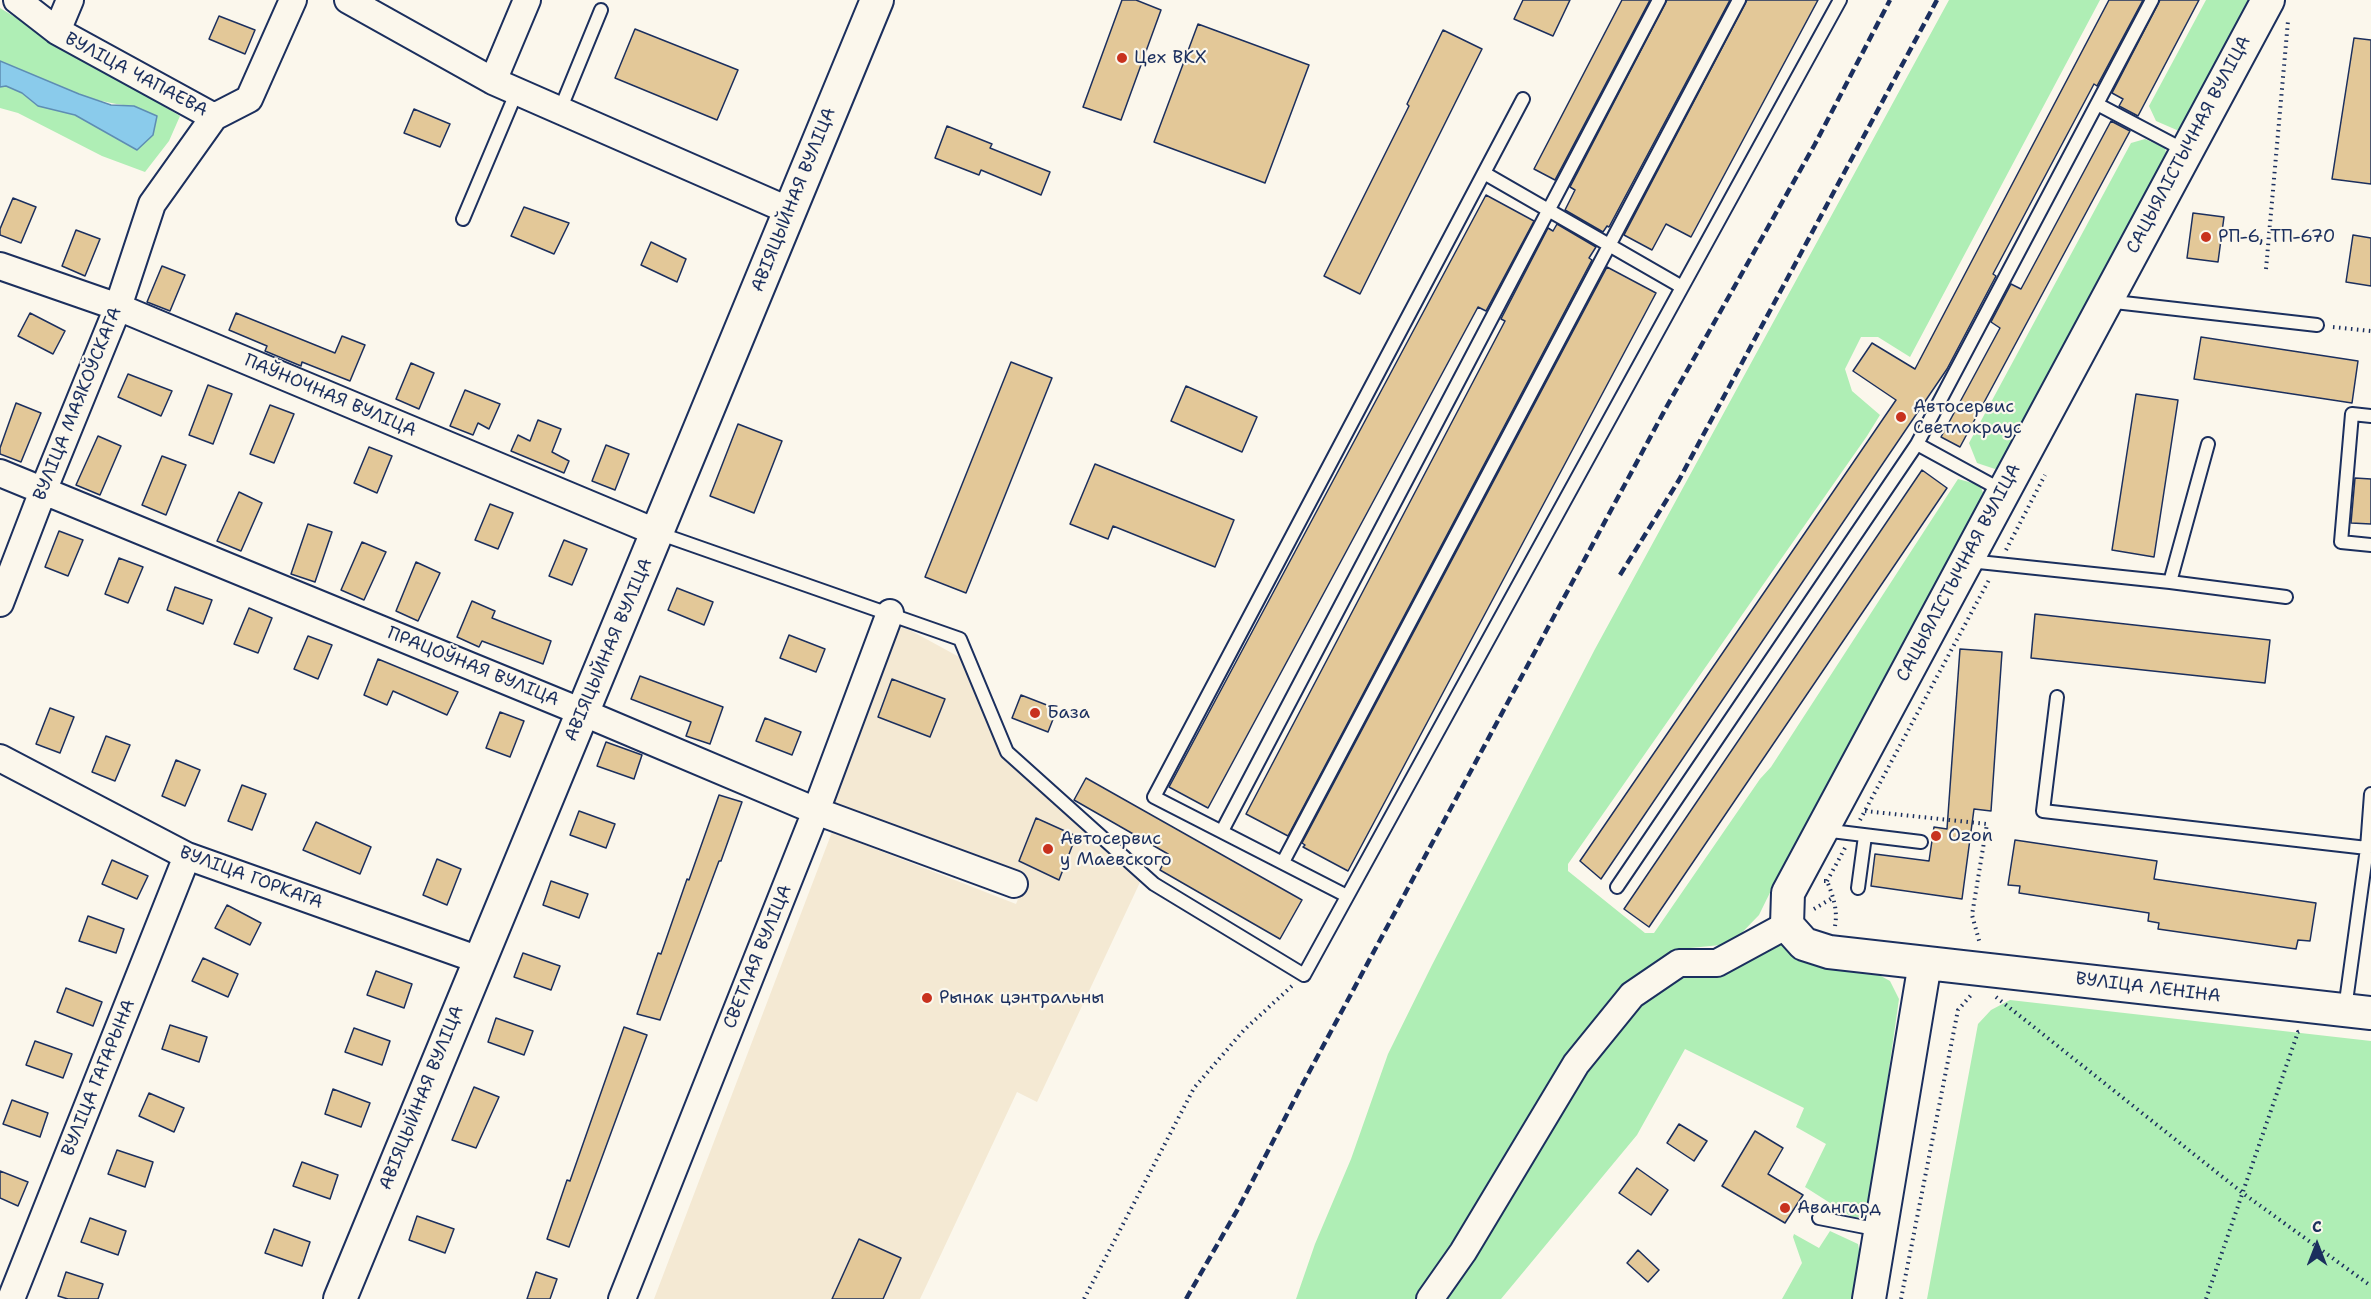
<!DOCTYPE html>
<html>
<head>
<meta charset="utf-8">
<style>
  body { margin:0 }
  #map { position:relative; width:2371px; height:1299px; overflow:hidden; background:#fbf7ec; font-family:"Shantell Sans",sans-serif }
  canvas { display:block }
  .north { position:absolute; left:2287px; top:1215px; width:60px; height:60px; -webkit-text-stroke:4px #fbf7ec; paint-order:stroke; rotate:0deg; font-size:16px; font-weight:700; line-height:24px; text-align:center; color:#1b2f5e }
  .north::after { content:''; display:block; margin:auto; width:21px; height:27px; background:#1b2f5e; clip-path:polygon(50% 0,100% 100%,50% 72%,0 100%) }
</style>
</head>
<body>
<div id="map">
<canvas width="2371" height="1299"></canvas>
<div class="north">С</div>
</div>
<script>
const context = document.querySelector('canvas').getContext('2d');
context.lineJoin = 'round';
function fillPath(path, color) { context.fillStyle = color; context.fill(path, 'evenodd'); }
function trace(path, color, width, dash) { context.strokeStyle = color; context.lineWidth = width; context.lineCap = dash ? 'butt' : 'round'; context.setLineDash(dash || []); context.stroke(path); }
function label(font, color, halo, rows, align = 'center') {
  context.font = font + ' "Shantell Sans",sans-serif'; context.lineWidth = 4.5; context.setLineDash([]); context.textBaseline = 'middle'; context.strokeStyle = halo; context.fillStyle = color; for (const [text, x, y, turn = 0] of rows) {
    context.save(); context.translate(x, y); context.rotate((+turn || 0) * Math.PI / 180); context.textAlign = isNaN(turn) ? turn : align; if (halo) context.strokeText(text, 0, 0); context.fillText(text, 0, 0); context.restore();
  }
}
const built = new Path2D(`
  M897,623L961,658L1001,735L1068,799L1142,878L1037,1102L1017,1092L920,1299H654L832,832L1016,904L1026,880L823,799Z`);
const green = new Path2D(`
  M1949,0H2100L1910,357L1878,337H1861L1845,369L1852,391L1880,415L1867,436L1568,864V871L1645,933H1654L1760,779L1771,767L1958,479L1980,485L1987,503L1985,511L1786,860L1759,915L1731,944L1680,949L1611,1006L1417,1299H1296L1315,1244L1351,1159L1388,1054L1432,965L1595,649Z
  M2206,0H2257L2192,127L2179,131L2156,121L2149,106Z
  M0,8L180,116L169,141L145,172L102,156L18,113L0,108V87L6,86L22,93L38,106L75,115L137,150L134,106C87,103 43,80 0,61Z
  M2145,139L2165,148L2169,167L2009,464L1995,469L1977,463L1969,443L2131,143Z
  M1781,938L1861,965L1890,981L1899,999L1868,1217H1852L1805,1187L1826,1144L1796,1127L1804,1108L1685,1049L1637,1135L1501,1299H1439L1589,1062L1635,1010L1674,977Z
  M2010,1000L2371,1041V1299H1927L1978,1024L1991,1010Z
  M1830,1231L1858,1244L1860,1254L1851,1299H1782L1802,1263L1793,1237L1794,1234L1819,1248Z`);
const water = new Path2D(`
  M0,61L79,94L111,105L134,106L157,116L153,135L137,150L75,115L38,106L22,93L6,86L0,87Z`);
const building = new Path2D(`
  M1122,0H1136L1161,10L1121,120L1083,107Z
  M1523,0H1570L1553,36L1514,19Z
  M1622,0H1650L1555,180L1534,169Z
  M1667,0H1730L1609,227L1607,226L1603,232L1565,210L1575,190L1570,187Z
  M1747,0H1818L1691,237L1666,224L1652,250L1624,235Z
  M2109,0H2143L2097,86L2094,84L1993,274L1996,276L1947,369L1601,879L1580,861L1896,400L1853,371L1872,343L1915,369Z
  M2160,0H2199L2138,116L2119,106L2123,99L2112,93Z
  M219,16L255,30L245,54L209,39Z
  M1198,24L1309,65L1265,183L1154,142Z
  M635,29L738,70L717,120L615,78Z
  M1443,30L1482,49L1360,294L1324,276L1409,106L1407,104Z
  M2354,38L2371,40V184L2332,179Z
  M414,109L450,124L440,147L404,133Z
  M2111,121L2130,131L1960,447L1941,437L2000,328L1991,322L2011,284L2021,289Z
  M947,126L992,144L990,148L1050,172L1041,195L981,170L979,175L935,158Z
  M1486,195L1534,221L1486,311L1478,307L1208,808L1169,787Z
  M13,198L36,207L21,243L0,235V229Z
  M524,207L569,223L554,254L511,236Z
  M2193,213L2224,217L2218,262L2187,258Z
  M1557,224L1596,247L1589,258L1592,260L1288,836L1246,814L1505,321L1501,319L1548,228L1553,231Z
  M76,230L100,239L85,276L62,266Z
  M2353,235L2371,238V286L2346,282Z
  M651,242L686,259L677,282L641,265Z
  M162,266L185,275L170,311L147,302Z
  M1607,267L1656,293L1348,871L1303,847L1305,845L1302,843Z
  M30,313L65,331L53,354L18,336Z
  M236,313L335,353L342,336L365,345L350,381L302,362L301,366L265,351L267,346L229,330Z
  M2201,337L2358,361L2352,403L2194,379Z
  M1011,362L1052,378L966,593L925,577Z
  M411,363L434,373L419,409L396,399Z
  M128,374L172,391L161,416L118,397Z
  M208,385L232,394L213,444L189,435Z
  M1186,386L1257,417L1242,452L1171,421Z
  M465,390L500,404L489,429L478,423L473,435L450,426Z
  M2136,394L2178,400L2154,557L2112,550Z
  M16,403L41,413L21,462L0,454V448Z
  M270,405L294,414L274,463L250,454Z
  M538,420L561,429L552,452L569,461L564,473L511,451L518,435L530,441Z
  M738,424L782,441L754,513L710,496Z
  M98,436L121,446L100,495L76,485Z
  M606,445L629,454L615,490L592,481Z
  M369,447L392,456L377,493L354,483Z
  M162,456L186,465L166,515L142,505Z
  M1095,464L1234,520L1215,567L1113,526L1108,539L1070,524Z
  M1922,470L1947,488L1649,927L1624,909Z
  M2355,478L2371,479V524L2351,523Z
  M239,492L262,503L241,551L217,541Z
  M490,504L513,513L498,549L475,540Z
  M308,524L332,532L315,582L291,574Z
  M59,531L83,540L68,576L45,567Z
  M564,540L587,549L572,585L549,576Z
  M362,542L386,552L364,600L341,590Z
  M119,558L143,567L128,603L105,594Z
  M416,562L440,573L418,621L396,611Z
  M175,587L212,600L203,624L167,610Z
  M677,588L713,602L704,625L668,610Z
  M472,601L495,611L492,618L551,641L543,664L482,641L479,647L457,637Z
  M249,608L272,618L258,653L234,644Z
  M2035,614L2270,640L2265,683L2031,658Z
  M789,635L825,649L816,672L780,658Z
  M308,636L332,645L318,679L294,669Z
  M1960,649L2002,652L1991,811L1974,809L1962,899L1871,886L1875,854L1929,861L1934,827L1947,829Z
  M378,659L458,692L447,715L393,691L387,705L364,695Z
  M640,676L723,707L710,744L686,736L691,722L631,699Z
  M892,679L945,699L930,737L878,717Z
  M1021,695L1057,709L1048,732L1012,718Z
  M50,708L74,717L60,753L36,744Z
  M500,712L524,721L510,757L486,748Z
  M765,718L801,732L792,755L756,741Z
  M106,736L130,745L115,781L92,772Z
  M606,742L642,755L634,779L597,766Z
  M176,760L200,770L185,806L162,796Z
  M1086,778L1302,900L1280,939L1160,870L1168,854L1074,800Z
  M242,785L266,794L252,830L228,821Z
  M719,795L742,802L721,861H719L660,1020L637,1014L658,953L661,954L687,879L689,880Z
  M579,811L615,824L606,848L570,835Z
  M1036,818L1076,836L1059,880L1019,861Z
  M316,822L371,847L360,874L303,850Z
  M2015,840L2157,861L2154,879L2316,903L2310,941L2298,940L2296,949L2158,929L2159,923L2148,921L2149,913L2019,893L2020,886L2008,885Z
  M437,859L461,869L447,905L423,895Z
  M112,860L148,876L137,899L102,884Z
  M551,881L588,894L579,918L543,905Z
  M227,905L261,923L250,945L215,928Z
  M88,916L124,929L116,953L79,941Z
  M523,953L560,966L551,990L514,977Z
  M203,958L238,974L228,997L192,981Z
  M376,971L412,984L404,1008L367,995Z
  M66,988L102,1002L93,1026L57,1012Z
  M496,1018L533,1031L524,1055L488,1042Z
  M170,1025L207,1037L199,1062L162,1049Z
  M624,1027L647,1035L569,1247L547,1239L567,1180L570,1181Z
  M354,1028L390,1041L382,1065L345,1052Z
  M35,1041L72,1054L63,1078L26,1065Z
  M474,1087L499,1097L476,1148L452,1140Z
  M333,1089L370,1103L361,1127L325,1114Z
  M149,1093L184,1108L174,1132L139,1116Z
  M12,1100L48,1113L40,1137L3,1124Z
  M1679,1124L1707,1141L1694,1161L1667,1143Z
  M1755,1131L1783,1148L1768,1174L1803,1195L1785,1223L1722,1186Z
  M117,1150L153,1162L145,1187L108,1174Z
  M302,1162L338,1175L330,1199L293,1186Z
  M1637,1168L1668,1190L1651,1215L1619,1193Z
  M0,1171L28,1182L18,1206L0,1198Z
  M417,1216L454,1229L445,1253L409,1240Z
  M90,1218L126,1231L118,1255L81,1242Z
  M274,1229L310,1242L302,1266L265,1253Z
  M859,1239L901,1258L883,1299H832Z
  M1638,1250L1659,1270L1648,1282L1627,1263Z
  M66,1272L103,1284L98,1299H68L58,1296Z
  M536,1272L557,1279L550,1299H527Z`);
const path = new Path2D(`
  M2266,269L2288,21
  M2333,327L2371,331
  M2006,550L2045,475
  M1865,811L1987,824L1972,915L1980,944
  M1860,820L1990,578
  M1824,881H1827C1833,896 1838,910 1835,926
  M1827,881L1845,848
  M1814,909L1834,897
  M1996,997L2244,1194L2371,1286
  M1084,1299L1194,1088L1244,1030L1293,985
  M1901,1299L1958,1010L1971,995
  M2206,1299L2298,1032L2301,1031`);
const service = new Path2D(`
  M2097,104L2186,151
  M560,110L601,10
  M1484,173L1682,287
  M463,219L517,91
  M2106,301L2317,325
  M2371,416L2352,414L2341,542L2371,545
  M1917,444L2003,491
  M658,533L960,639L1007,752L1154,884L1304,975L1840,0
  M1969,561L2170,582L2286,597
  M2170,582L2208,444
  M2057,697L2043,811L2367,848
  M1823,830L1921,842
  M1222,831L1659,0
  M1283,862L1739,0
  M1617,887L1917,444L2152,0
  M1858,888L1865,836
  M1347,896L1154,797L1523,99
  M2345,1009L2367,848L2371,794
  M1819,1218L1880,1230`);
const minor = new Path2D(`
  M17,0L57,31
  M70,0L57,31L214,117
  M348,0L493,81L790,211
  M493,81L527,0
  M0,266L118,307L658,533
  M0,473L582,712L816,811L1014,884
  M0,603L43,491L118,307L152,204L214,117L249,99L293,0
  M0,758L187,856L479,960
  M11,1299L187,856
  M622,1299L816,811L890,613
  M1430,1299L1463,1252L1576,1064L1632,995L1679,963H1717L1787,925`);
const tertiary = new Path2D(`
  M2268,0L1788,893L1787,925L1804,944L1829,952L2371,1013
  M340,1299L877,0
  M1869,1299L1925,963`);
const rail = new Path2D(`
  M1620,575L1679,480L1937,0
  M1186,1299L1239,1207L1300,1089L1667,406L1815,144L1890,0`);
const markers = [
  [1122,58,6,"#c8321e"],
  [2206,237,6,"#c8321e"],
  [1901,417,6,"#c8321e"],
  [1035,713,6,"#c8321e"],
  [1936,836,6,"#c8321e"],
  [1048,849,6,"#c8321e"],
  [927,998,6,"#c8321e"],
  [1785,1208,6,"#c8321e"]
];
const poiNames = [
  ["Цех ВКХ",1134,58],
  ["РП-6, ТП-670",2218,237],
  ["Автосервис",1913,407],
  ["Светлокраус",1913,428],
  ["База",1047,713],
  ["Ozon",1948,836],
  ["Автосервис",1060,839],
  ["у Маевского",1060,860],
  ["Рынак цэнтральны",939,998],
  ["Авангард",1797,1208]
];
const streetNames = [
  ["ВУЛІЦА ЧАПАЕВА",136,75,28],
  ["САЦЫЯЛІСТЫЧНАЯ ВУЛІЦА",2189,145,-62],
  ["АВІЯЦЫЙНАЯ ВУЛІЦА",794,200,-68],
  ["ПАЎНОЧНАЯ ВУЛІЦА",330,396,23],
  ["ВУЛІЦА МАЯКОЎСКАГА",78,404,-68],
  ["САЦЫЯЛІСТЫЧНАЯ ВУЛІЦА",1959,573,-62],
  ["АВІЯЦЫЙНАЯ ВУЛІЦА",609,650,-67],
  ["ПРАЦОЎНАЯ ВУЛІЦА",473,667,22],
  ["ВУЛІЦА ГОРКАГА",251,878,20],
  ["СВЕТЛАЯ ВУЛІЦА",758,957,-68],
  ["ВУЛІЦА ЛЕНІНА",2148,988,7],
  ["ВУЛІЦА ГАГАРЫНА",99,1078,-68],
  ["АВІЯЦЫЙНАЯ ВУЛІЦА",422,1098,-68]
];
fillPath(built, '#f4e9d3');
fillPath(green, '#afeeb5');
fillPath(water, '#8acbeb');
trace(water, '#5e8db3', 1.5);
fillPath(building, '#e3c898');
trace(building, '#1b2f5e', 1.5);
trace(service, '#1b2f5e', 16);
trace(minor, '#1b2f5e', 30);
trace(tertiary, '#1b2f5e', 36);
trace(path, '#1b2f5e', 4, [1.5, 4.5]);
trace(service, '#fbf7ec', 12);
trace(minor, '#fbf7ec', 26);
trace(tertiary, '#fbf7ec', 32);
trace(rail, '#1b2f5e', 4.5, [9, 4.5]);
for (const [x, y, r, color] of markers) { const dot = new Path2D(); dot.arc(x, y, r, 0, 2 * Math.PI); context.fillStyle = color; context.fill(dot); trace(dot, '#fbf7ec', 2); }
label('18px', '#1b2f5e', '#fbf7ec', poiNames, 'left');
label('18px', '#1b2f5e', '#fbf7ec', streetNames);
</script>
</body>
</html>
